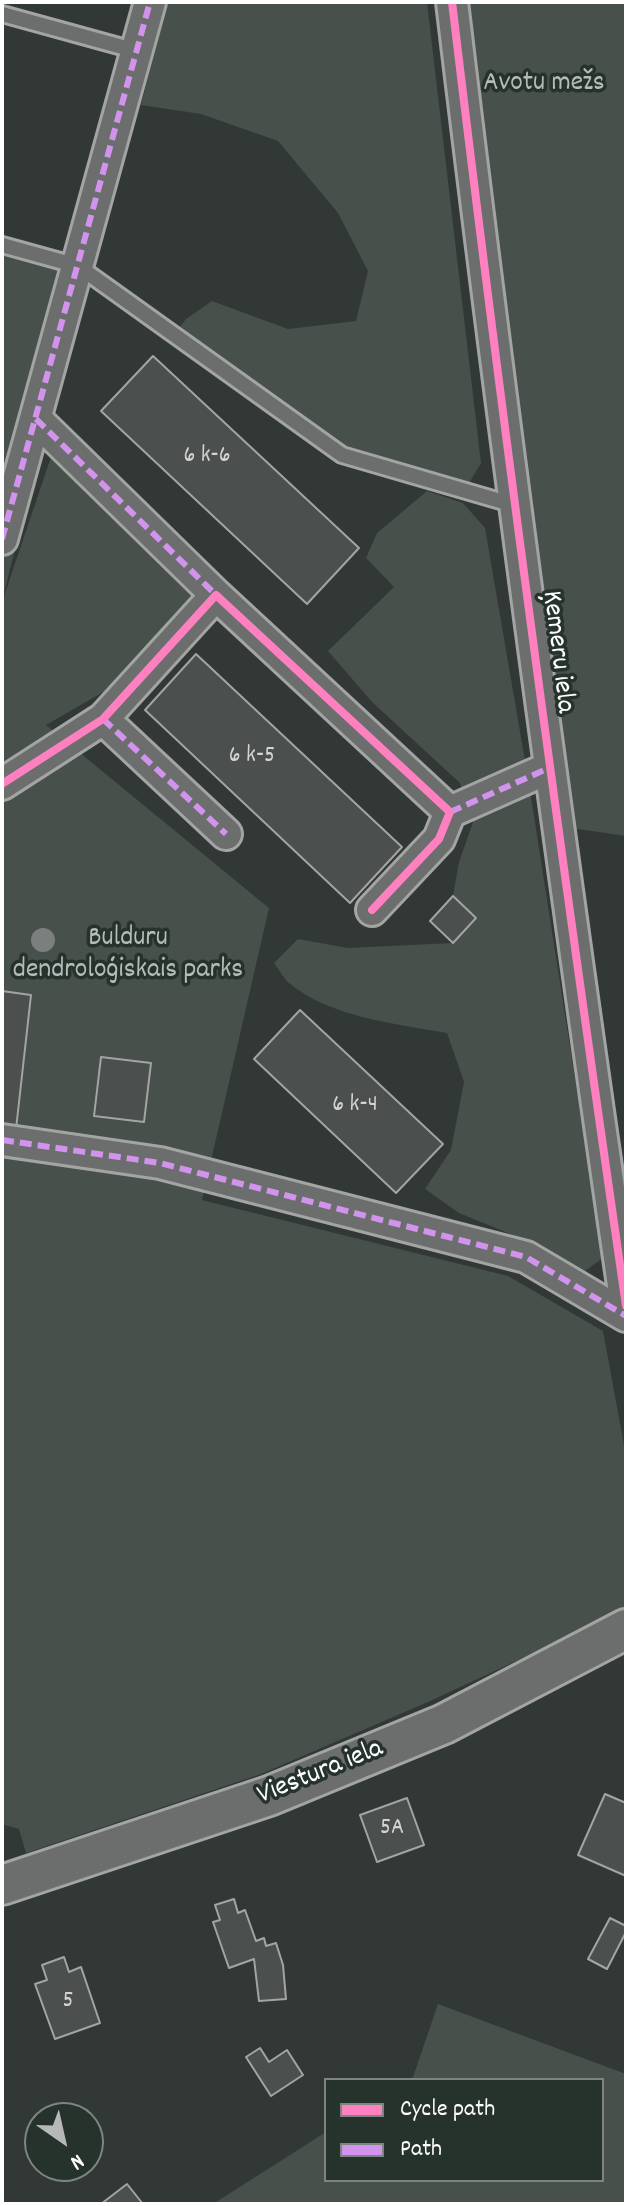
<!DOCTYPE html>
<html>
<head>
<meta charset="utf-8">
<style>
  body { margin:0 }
  #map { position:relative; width:628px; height:2206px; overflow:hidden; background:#323835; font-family:Dekko,sans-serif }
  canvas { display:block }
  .frame { position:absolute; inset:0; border:4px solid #fff; pointer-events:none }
  .legend { position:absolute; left:324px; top:2078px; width:280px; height:104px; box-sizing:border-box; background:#26332d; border:2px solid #7d8581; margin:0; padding:10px 14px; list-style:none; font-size:24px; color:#fff }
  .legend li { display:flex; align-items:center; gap:16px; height:40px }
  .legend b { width:40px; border:2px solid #7d8581 }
  .north { position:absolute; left:24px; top:2102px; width:80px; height:80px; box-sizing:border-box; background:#26332d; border:2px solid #7d8581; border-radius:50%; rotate:146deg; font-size:22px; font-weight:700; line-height:32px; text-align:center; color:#fff }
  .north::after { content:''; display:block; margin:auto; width:28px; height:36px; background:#b7b9b8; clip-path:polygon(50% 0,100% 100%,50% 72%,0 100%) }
</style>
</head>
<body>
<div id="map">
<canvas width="628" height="2206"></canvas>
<div class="frame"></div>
<ul class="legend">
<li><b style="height:10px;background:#ff80c0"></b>Cycle path</li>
<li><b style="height:10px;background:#d193ec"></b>Path</li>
</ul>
<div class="north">N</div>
</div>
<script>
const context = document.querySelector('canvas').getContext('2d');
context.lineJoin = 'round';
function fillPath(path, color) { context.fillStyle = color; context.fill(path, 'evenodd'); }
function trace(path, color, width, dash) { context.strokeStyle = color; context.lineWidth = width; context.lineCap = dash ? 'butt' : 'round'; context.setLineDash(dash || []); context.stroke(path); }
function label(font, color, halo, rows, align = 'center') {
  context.font = font + ' Dekko,sans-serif'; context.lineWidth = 7; context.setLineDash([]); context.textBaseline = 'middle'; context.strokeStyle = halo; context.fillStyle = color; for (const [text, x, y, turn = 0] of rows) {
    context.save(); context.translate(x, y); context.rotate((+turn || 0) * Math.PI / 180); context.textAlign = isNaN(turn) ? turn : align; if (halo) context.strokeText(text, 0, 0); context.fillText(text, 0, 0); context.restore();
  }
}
const green = new Path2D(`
  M168,2H427L481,463L465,490L342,455L174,335L186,319L212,301L288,329L356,321L368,271L338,213L278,141L201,114L141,105Z
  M452,2H626V836L557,826Z
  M2,236L86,259L2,602L53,451L197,592L105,691L46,725L269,908L202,1200L508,1276L603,1331L626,1456V1610L428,1702L261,1774L26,1853L19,1829L2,1824Z
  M427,491L463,503L485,528L528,778L603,1258L585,1271L525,1240L459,1213L425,1189L451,1150L464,1082L447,1033C397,1024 329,1017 289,983C283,978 279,969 274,963L298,939L348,948L453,943L476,919L453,896L459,862L473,822L460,783L372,702L328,651L394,587L366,558L377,533Z
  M438,2004L626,2074V2204H213L326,2132V2180H602V2080H409L413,2077Z`);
const building = new Path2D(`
  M153,356L359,548L307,604L101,411Z
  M196,654L402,847L350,903L145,710Z
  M453,896L476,918L453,943L430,921Z
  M2,991L31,995L16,1129L2,1127Z
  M300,1010L443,1144L396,1193L254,1059Z
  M101,1057L151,1063L144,1122L94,1116Z
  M605,1794L626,1803V1876L578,1855Z
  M407,1798L424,1845L377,1862L360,1815Z
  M234,1899L238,1913L245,1910L256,1941L264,1938L266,1946L276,1943L283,1965L286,1999L259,2001L254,1959L229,1968L213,1922L220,1920L215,1905Z
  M610,1918L626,1926V1932L607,1969L588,1959Z
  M64,1957L69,1972L81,1967L100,2023L55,2039L35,1984L47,1980L42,1965Z
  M260,2048L269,2062L287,2050L303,2075L271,2096L246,2057Z
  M127,2184L143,2204H101Z`);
const service = new Path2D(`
  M2,14L137,51
  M2,245L78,266L342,455L514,505`);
const minor = new Path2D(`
  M452,2C504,438 563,872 626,1306
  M36,419L216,595
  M2,539L150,2
  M103,719L226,834
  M2,784L103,719L216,595L450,812L439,839L372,910
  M450,812L549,768
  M2,1140L160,1163L526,1257L626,1316`);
const tertiary = new Path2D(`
  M2,1885L269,1796L444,1724L626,1629`);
const quiet = new Path2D(`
  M36,419L216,595
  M2,539L150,2
  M103,719L226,834
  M450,812L549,768
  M2,1140L160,1163L526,1257L626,1316`);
const cycleway = new Path2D(`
  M452,2C504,438 563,872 626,1306
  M2,784L103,719L216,595L450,812L439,839L372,910`);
const trees = [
  [43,940]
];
const numberNames = [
  ["6 k-6",207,458],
  ["6 k-5",252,758],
  ["6 k-4",355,1107],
  ["5A",392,1830],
  ["5",68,2003]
];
const parkNames = [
  ["Avotu mežs",544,85],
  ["Bulduru",128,940],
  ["dendroloģiskais parks",128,972]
];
const streetNames = [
  ["Ķemeru iela",556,652,83],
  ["Viestura iela",321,1774,-22]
];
fillPath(green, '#47504b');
fillPath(building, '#4b4f4d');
trace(building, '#a3a5a4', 2);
trace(service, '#a3a5a4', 20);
trace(minor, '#a3a5a4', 36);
trace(tertiary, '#a3a5a4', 44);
trace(service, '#6b6e6d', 14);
trace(minor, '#6b6e6d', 30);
trace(tertiary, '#6b6e6d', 38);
trace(quiet, '#d193ec', 6, [12, 6]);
trace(cycleway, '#ff80c0', 8);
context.fillStyle = '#7b807e';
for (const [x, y] of trees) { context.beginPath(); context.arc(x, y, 12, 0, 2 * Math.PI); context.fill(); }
label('24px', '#d2d3d2', null, numberNames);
label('28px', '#b7bbb9', '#26332d', parkNames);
label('28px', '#fff', '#26332d', streetNames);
</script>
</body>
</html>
